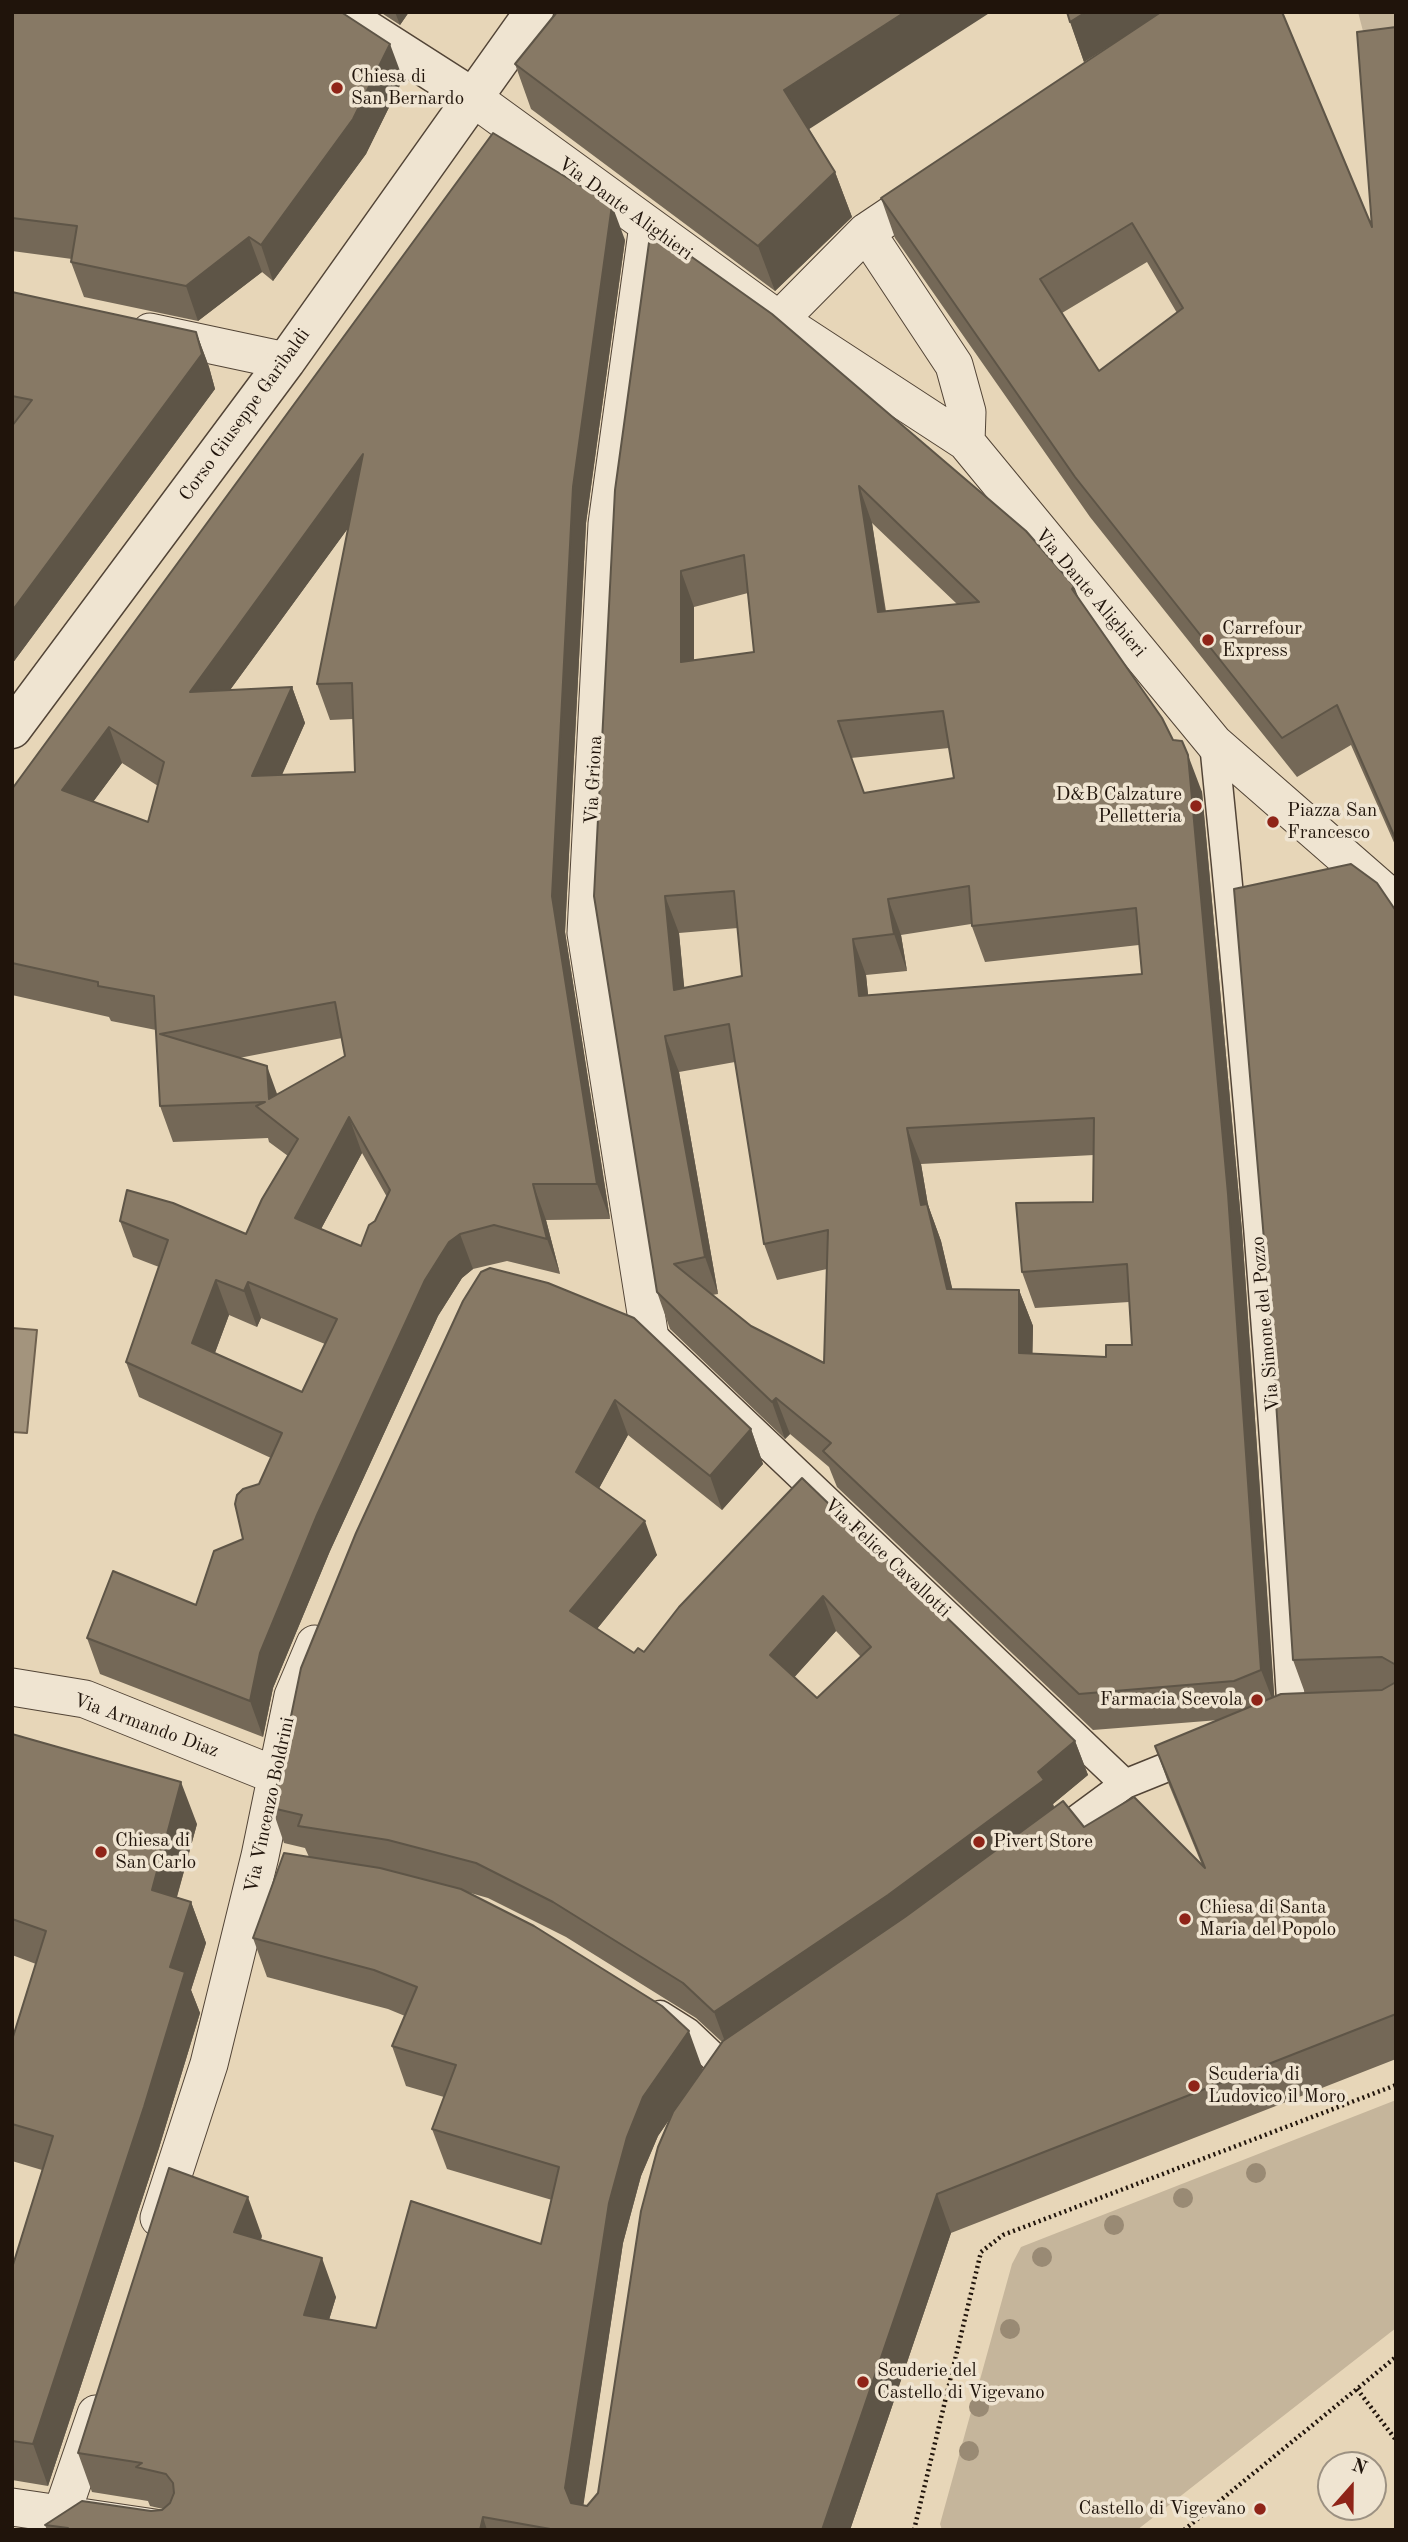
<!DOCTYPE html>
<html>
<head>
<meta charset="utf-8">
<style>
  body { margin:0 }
  #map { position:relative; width:1408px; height:2542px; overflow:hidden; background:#e7d6b8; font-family:"Old Standard TT",serif }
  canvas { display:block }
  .frame { position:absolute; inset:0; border:14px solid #20140b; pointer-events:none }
  .north { position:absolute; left:1317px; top:2451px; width:70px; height:70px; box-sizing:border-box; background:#efe4d1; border:2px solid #9c9182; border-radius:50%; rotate:21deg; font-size:19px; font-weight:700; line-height:28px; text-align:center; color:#20140b }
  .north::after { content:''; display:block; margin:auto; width:24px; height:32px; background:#8f2418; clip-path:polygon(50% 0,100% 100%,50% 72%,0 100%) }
</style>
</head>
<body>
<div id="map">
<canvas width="1408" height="2542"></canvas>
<div class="frame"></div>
<div class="north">N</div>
</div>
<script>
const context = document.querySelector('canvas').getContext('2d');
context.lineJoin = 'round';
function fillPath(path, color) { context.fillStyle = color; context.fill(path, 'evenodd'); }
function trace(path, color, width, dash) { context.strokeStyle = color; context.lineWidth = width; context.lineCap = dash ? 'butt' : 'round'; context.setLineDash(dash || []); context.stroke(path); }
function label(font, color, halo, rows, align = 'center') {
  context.font = font + ' "Old Standard TT",serif'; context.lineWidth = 7; context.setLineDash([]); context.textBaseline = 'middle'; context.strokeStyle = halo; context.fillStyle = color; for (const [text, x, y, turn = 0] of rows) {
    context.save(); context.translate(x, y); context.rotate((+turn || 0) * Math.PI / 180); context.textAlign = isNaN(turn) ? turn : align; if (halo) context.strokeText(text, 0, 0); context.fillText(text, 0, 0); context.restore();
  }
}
const green = new Path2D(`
  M1358,12H1396V30L1364,35Z
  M1396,2100V2328L1137,2530H942L940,2524L1012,2264L1021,2247Z`);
const water = new Path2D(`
  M12,1328L37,1330L27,1433L12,1432Z`);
const path = new Path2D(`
  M1357,2389L1396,2440
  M914,2530L981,2252L1003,2235L1396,2085
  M1184,2530L1396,2357`);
const pedestrian = new Path2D(`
  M1214,743C1247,1067 1273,1391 1292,1717
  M649,1332L1125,1784
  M1049,1840L1125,1784L1197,1755
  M660,2015L687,2032L725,2068`);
const minor = new Path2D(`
  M472,97L779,320L966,442L1214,743L1396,902
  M648,225L607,524L586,933L649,1332
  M866,232L954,365L967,412L966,442
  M779,320L866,232L930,189
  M150,332L286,361
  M12,1687L85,1699L277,1776
  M159,2218L209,2064L260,1856L293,1696L315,1644
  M12,2507L168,2530
  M56,2530L96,2414`);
const tertiary = new Path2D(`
  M339,12L472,97
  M12,729L286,361L534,12`);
const trees = [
  [1256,2173],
  [1183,2198],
  [1114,2225],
  [1042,2257],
  [1010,2329],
  [979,2407],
  [969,2451]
];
const wall = new Path2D(`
  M12,12L403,79L366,154L273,281L262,272L198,321L84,297L71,262L72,259L12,251Z
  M380,12H409L400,25Z
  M1067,12H1282L1372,227L1357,32L1396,27V847L1351,745L1297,777L1090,517L895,238L881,198L1127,35L1084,62ZM1147,262L1177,313L1099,371L1062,313Z
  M515,64L809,129L835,172L852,217L775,291L531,109Z
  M651,228L1080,601L1202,792L1242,1231L1274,1697L1305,1693L1293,1660L1396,911V2059L951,2233L850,2530H47L45,2525L163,2509L150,2506L148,2501L92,2492L78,2453L262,2236L261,2240L336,2297L329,2320L376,2328L541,2244L552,2200L447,2169L432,2129L444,2097L406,2086L392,2046L405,2016L388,2009L267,1977L253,1938L309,1857L305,1848L284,1843L272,1808L463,1301L751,1429L763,1464L722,1510L628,1435L599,1488L657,1555L597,1629L634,1653L644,1652L802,1478L1075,1741L1088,1775L1053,1804L1054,1807L1084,1827L1202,1865L1169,1785L1155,1746L1219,1720L1093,1730L837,1487L829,1467L790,1434L785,1439L670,1329L657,1292ZM872,523L957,604L886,611ZM748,593L754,652L694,660V607ZM949,748L954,778L864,793L851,758ZM971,924L985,962L1139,945L1142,974L868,995L866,975L907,971L901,935ZM738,928L742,976L684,988L679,933ZM735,1062L764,1244L777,1280L827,1269L824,1363L751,1326L712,1295L718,1294L679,1072ZM1094,1155L1093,1202L1022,1272L1035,1308L1129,1302L1132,1345L1106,1357L1032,1354L1033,1326L1019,1290L952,1289L941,1241L928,1205L921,1164ZM836,1631L861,1657L817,1698L794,1677ZM467,1892L488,1898L566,1937L696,2018L722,2042L703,2069ZM671,2117L598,2493L587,2506L583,2505L623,2243L641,2176L658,2136Z
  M625,240L586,523L565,932L610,1219L546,1220L560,1274L507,1261L473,1269L462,1278L438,1316L330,1551L273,1688L263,1737L100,1674L87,1638L196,1605L243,1539L259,1484L271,1458L139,1397L126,1362L159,1267L133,1257L120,1221L246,1234L288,1156L269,1142L268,1138L173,1142L160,1106L156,1030L111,1021L109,1017L12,995V789ZM348,528L317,684L330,720L353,719L355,772L282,775L305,723L292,687L230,690ZM122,763L158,786L148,822L93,802ZM342,1038L345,1056L277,1095L239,1058ZM362,1153L387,1197L375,1221L361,1246L321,1229ZM229,1315L257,1327L261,1318L325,1344L302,1392L215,1353Z
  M12,292L196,332L209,367L215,389L12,664Z
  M12,1734L197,1824L177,1897L191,1902L206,1943L191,1990L200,2013L159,2148L48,2486L12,2480V2268L42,2170L12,2161V2040L36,1964L12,1955Z`);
const shadedWall = new Path2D(`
  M395,12H409L400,25Z
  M905,12H991L800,135L784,90Z
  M1086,12H1162L1084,62L1070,22Z
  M390,44L403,79L366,154L273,281L261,245Z
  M835,172L852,217L775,291L758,246Z
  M612,205L625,240L586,523L565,932L610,1219L597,1184L552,896L573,487Z
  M249,237L262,272L198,321L186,286Z
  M196,332L209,367L215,389L12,664V611Z
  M363,454L376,490L203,727L190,692Z
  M859,486L872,523L891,649L878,612Z
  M681,571L694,607V698L681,662Z
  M1074,586L1088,623L1072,589Z
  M292,687L305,723L265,812L252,776Z
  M109,727L122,763L75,826L62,790Z
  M1188,755L1202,792L1242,1231L1275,1706L1261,1670Z
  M665,896L679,933L688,1026L674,990Z
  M888,899L901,935L907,971L894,934Z
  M853,939L866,975L872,1032L859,996Z
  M665,1036L679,1072L718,1294L705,1257Z
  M267,1066L280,1102L269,1099Z
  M349,1117L362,1153L308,1253L295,1218Z
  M907,1128L921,1164L928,1205L941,1241L961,1325L947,1289L921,1205Z
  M533,1184L546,1220L560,1274L547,1239Z
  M460,1234L473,1269L462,1278L438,1316L330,1551L273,1688L263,1737L250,1701L260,1653L317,1515L425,1280L449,1242Z
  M216,1280L229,1315L205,1379L192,1343Z
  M248,1282L261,1318L257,1327L244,1291Z
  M1019,1290L1033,1326L1032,1389L1019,1353Z
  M776,1398L790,1434L785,1439L772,1402Z
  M615,1400L628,1435L589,1507L576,1472Z
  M751,1429L763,1464L722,1510L710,1476Z
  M645,1521L657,1555L583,1646L570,1611Z
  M823,1596L836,1631L783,1690L770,1655Z
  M1075,1741L1088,1775L1053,1804L1056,1814L727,2047L714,2012L1038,1772Z
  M181,1782L197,1824L167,1932L152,1890Z
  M191,1902L206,1943L191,1990L200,2013L159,2148L48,2486L33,2444L170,1967Z
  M689,2031L703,2070L658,2136L641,2176L623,2243L580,2528L565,2488L609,2203L627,2137L643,2097Z
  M937,2194L951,2233L850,2530H822Z
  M248,2197L262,2236L248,2271L234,2232Z
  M322,2258L336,2297L318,2355L304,2315Z
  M483,2517L487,2530H480Z`);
const building = new Path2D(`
  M12,12H341L390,44L353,119L261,245L249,237L186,286L71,262L77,226L12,218Z
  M557,12H905L784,90L835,172L758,246L515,64Z
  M1067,12H1086L1070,22Z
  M1161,12H1282L1372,227L1357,32L1396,27V840L1337,705L1282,738L1075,477L881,198ZM1132,223L1183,308L1099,371L1040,279Z
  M493,133L612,205L573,487L552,896L597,1184H533L547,1239L494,1225L460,1234L449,1242L425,1280L317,1515L260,1653L250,1701L87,1638L113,1571L196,1605L214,1551L243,1539L235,1504L237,1495L243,1489L259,1484L282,1433L126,1362L168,1240L120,1221L127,1190L173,1203L246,1234L262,1199L298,1139L256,1106L265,1102L160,1106L154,996L98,986V982L12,963V789ZM363,454L317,684L352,683L355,772L252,776L292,687L190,692ZM109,727L164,762L148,822L62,790ZM335,1002L345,1056L269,1099L267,1066L160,1034ZM349,1117L390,1190L375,1221L369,1225L361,1246L295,1218ZM216,1280L244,1291L248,1282L337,1319L302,1392L192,1343Z
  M651,228L772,314L1026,531L1074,586L1072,589L1162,718L1173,740L1182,741L1188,755L1228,1194L1261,1670L1234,1681L1079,1694L823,1451L831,1443L776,1398L772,1402L657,1292L594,896L615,490ZM859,486L979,602L878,612ZM744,555L754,652L681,662V571ZM943,711L954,778L864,793L838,721ZM969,886L972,926L1136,908L1142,974L859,996L853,939L894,934L888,899ZM734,891L742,976L674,990L665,896ZM729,1024L764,1244L828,1230L824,1363L751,1326L674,1264L705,1257L665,1036ZM1094,1118L1093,1202L1016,1203L1022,1272L1127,1264L1132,1345H1106V1357L1019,1353V1290L947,1289L927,1204L921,1205L907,1128Z
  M12,292L196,332L202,354L12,611V426L32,400L12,396Z
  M1351,864L1377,883L1396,911V1665L1382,1657L1293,1660L1270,1310L1234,889Z
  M490,1268L548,1283L634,1318L751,1429L710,1476L615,1400L576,1472L645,1521L570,1611L634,1653L638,1648L644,1652L679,1607L802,1478L1075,1741L1038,1772L1044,1780L888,1895L714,2012L683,1983L553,1902L476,1863L388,1840L298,1826L302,1815L272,1808L301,1668L356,1533L463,1301L481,1272ZM823,1596L871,1647L817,1698L770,1655Z
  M1396,1682V2014L937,2194L822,2530H556L483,2517L480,2530H64L68,2528L45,2525L82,2501L151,2511L162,2510L170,2503L174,2493L173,2483L166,2474L136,2467L142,2463L78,2453L169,2168L248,2197L234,2232L322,2258L304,2315L376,2328L411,2201L541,2244L559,2167L432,2129L456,2065L392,2046L417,1987L374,1970L253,1938L284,1853L380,1868L461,1889L534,1926L662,2006L689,2031L643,2097L627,2137L609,2203L565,2488L571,2503L587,2506L598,2493L641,2211L658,2147L673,2112L723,2041L905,1917L1063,1801L1084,1827L1134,1797L1205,1868L1155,1746L1281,1694L1382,1690Z
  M12,1734L181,1782L152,1890L191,1902L170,1967L185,1972L144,2107L33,2444L12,2441V2268L53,2136L12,2124V2040L46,1931L12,1919Z`);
const markers = [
  [337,88,7,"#8f2418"],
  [1208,640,7,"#8f2418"],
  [1196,806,7,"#8f2418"],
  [1273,822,7,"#8f2418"],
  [1257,1700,7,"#8f2418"],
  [979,1842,7,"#8f2418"],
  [101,1852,7,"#8f2418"],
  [1185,1919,7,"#8f2418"],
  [1194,2086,7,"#8f2418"],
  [863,2382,7,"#8f2418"],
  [1260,2509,7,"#8f2418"]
];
const poiNames = [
  ["Chiesa di",351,77],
  ["San Bernardo",351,99],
  ["Carrefour",1222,629],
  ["Express",1222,651],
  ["D&B Calzature",1182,795,"right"],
  ["Pelletteria",1182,817,"right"],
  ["Piazza San",1287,811],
  ["Francesco",1287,833],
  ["Farmacia Scevola",1243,1700,"right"],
  ["Chiesa di",115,1841],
  ["San Carlo",115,1863],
  ["Pivert Store",993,1842],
  ["Chiesa di Santa",1199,1908],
  ["Maria del Popolo",1199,1930],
  ["Scuderia di",1208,2075],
  ["Ludovico il Moro",1208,2097],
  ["Scuderie del",877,2371],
  ["Castello di Vigevano",877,2393],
  ["Castello di Vigevano",1246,2509,"right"]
];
const streetNames = [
  ["Via Dante Alighieri",625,209,36],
  ["Corso Giuseppe Garibaldi",245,415,-54],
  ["Via Dante Alighieri",1090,593,50],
  ["Via Griona",594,780,-87],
  ["Via Simone del Pozzo",1266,1324,-95],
  ["Via Felice Cavallotti",887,1558,43],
  ["Via Armando Diaz",146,1726,20],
  ["Via Vincenzo Boldrini",270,1805,-78]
];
fillPath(green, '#c5b59b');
fillPath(water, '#a3947d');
trace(water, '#6f614f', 2);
trace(pedestrian, '#524436', 31);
trace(minor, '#524436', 39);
trace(tertiary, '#524436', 41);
trace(path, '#20140b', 4.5, [2, 3.5]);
trace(pedestrian, '#efe4d1', 28);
trace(minor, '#efe4d1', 37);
trace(tertiary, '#efe4d1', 38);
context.fillStyle = '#998a74';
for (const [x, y] of trees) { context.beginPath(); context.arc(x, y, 10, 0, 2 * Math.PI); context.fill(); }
fillPath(wall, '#746857');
fillPath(shadedWall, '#5e5547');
fillPath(building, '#877965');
trace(building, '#5e5547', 2);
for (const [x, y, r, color] of markers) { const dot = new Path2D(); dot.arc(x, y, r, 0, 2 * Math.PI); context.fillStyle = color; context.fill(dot); trace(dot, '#efe4d1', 2.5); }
label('19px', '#20140b', '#efe4d1', poiNames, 'left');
label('19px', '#20140b', '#efe4d1', streetNames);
</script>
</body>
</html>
